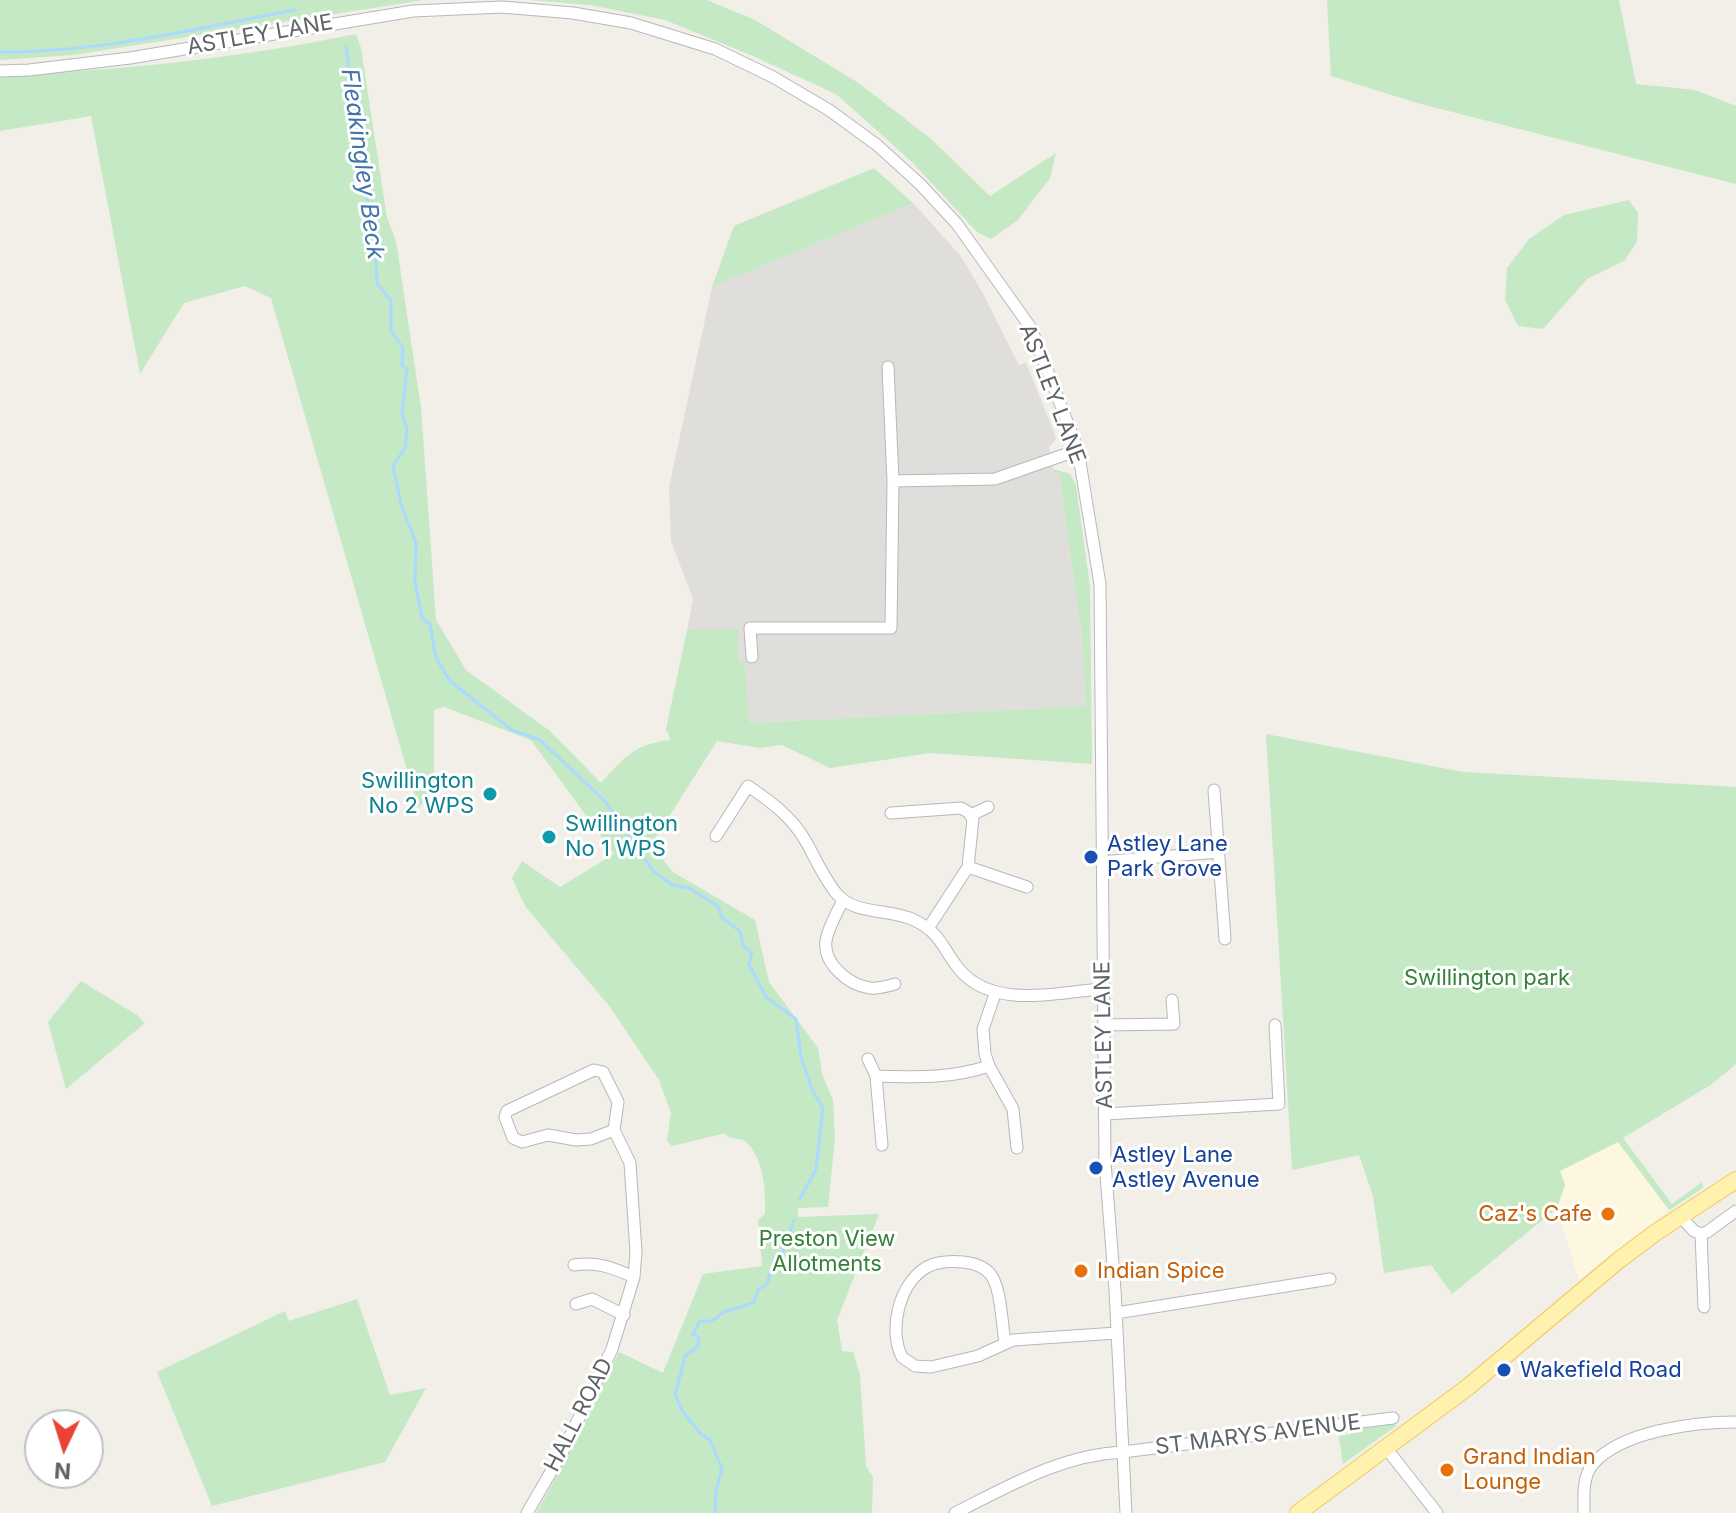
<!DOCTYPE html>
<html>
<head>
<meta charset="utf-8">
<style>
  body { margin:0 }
  #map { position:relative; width:1736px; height:1513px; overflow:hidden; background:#f1efe8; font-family:Inter,sans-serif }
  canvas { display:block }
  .north { position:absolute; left:24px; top:1409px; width:80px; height:80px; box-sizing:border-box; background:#fff; border:2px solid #bfc1c3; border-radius:50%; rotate:184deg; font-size:22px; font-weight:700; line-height:32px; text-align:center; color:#5f6368 }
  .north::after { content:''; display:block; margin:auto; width:28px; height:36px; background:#ea4335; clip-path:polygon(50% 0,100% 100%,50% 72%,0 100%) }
</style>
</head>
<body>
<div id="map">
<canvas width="1736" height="1513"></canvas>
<div class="north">N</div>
</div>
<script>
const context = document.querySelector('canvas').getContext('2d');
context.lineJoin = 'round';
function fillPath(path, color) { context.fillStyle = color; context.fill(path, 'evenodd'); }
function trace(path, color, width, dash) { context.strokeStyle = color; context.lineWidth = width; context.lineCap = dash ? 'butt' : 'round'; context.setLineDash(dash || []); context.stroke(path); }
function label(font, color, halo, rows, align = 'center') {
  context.font = font + ' Inter,sans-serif'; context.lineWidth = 6; context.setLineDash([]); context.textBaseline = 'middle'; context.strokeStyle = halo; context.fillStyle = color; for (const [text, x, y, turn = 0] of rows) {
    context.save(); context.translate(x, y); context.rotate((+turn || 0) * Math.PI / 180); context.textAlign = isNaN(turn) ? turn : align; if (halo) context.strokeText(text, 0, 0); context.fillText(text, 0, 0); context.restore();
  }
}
const commercial = new Path2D(`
  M1618,1141L1669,1210L1579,1280L1557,1208L1565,1185L1560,1171Z`);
const industrial = new Path2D(`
  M913,203L960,255L981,290L1019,365L1026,363L1054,432L1056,439L1049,447L1054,473L1059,474L1082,638L1086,706L748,723L745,663H738L737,630H687L693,599L671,541L669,487L712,287Z`);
const green = new Path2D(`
  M0,0H424L73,55L0,60Z
  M530,0H707L755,20L857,82L930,138L990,196L1056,153L1050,178L1018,220L991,239L977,232L912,162L836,94L753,56L665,20L590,5Z
  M1327,0H1619L1636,84L1695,90L1736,106V184L1417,103L1331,76Z
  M356,34L361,48L387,218L396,241L421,407L436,620L466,670L550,731L601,783C625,757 634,744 671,740L666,729L687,630L738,629V662H745L749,723L1086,706L1082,638L1059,474L1054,473L1053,469L1070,474L1076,485L1090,587L1092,764L930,753L830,768L782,745L760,748L717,741L651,845L673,872L755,920L769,982L818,1048L822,1074L833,1100L835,1138L828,1207L798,1208V1217L879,1214L837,1320L842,1351L853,1352L860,1375L866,1466L873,1477L872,1513H536L570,1452L619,1352L663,1373L703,1274L762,1266L758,1220L765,1214C766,1190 764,1157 744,1140L727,1137L726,1133L672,1146L667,1141L671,1113L659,1080L610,1007L525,906L512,878L522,861L560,887L614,854L531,740L444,707L434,710V792L418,808L271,298L245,286L184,303L140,374L91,116L0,131V75C119,71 240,58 356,34Z
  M874,168L913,203L712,287L734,226Z
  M1629,200L1638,213L1637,242L1624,261L1587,279L1543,329L1518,326L1505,300L1507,268L1529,239L1564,215Z
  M1266,734L1463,772L1736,787V1064L1712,1084L1623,1138L1672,1204L1702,1182L1703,1188L1669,1210L1618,1142L1560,1171L1565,1185L1557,1208L1452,1294L1431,1265L1384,1273L1373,1196L1359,1155L1292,1170Z
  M81,981L137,1015L145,1023L66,1089L48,1022Z
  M357,1299L390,1395L426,1388L385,1462L212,1506L157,1372L285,1311L289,1321Z
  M1395,1423L1396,1426L1343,1464L1339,1436L1351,1434L1350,1429Z`);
const stream = new Path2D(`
  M346,47L365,192L375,228L377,284L391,300V331L403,348L402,366L407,369L402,414L407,429L405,448L393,466L401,504L416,543L415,582L422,618L430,624L436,658L450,681L512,730L540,740L604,800L653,871L672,885L689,888L718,906L722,918L740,931L743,945L752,953L749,965L767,998L796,1019L801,1057L812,1090L823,1108L816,1169L800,1199
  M0,52C99,53 198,28 295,10
  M715,1513L716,1491L722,1469L710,1440L701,1434L683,1412L675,1395L685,1356L698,1346L699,1338L693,1334L700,1321H712L724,1312L753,1303L759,1289L767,1284L775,1258L783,1251L794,1220`);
const street = new Path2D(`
  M0,71L29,70L130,58L413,11L502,7L573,13L631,23L715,49L773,77L829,110L877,145L920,184L957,224L1031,328L1078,450L1100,584L1105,1162L1115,1290L1126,1513
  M888,367L893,481
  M752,657L750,628H891L893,481L995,479L1078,450
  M1214,790L1225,939
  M891,813L961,808L968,812L973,819L968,867L929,927
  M971,815L988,807
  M716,836L748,786C770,801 791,816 805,840C815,857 823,877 836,893C855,916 889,908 914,920C941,933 942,948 959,969C993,1010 1056,992 1103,989
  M1101,862L1218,852
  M968,867L1027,887
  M843,900C837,913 828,927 826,941C823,964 849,985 870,988C879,989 887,986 895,984
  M995,994L983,1029L985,1054L989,1066L1013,1109L1017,1148
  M1103,1025L1174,1024L1172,1000
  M868,1059L876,1076
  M1105,1114L1279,1104L1275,1025
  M882,1145L876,1076C916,1077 950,1079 989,1066
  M1681,1217L1694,1231L1701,1234L1704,1307
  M1701,1234L1707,1232L1736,1211
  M574,1265C597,1261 613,1268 634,1277
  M576,1304L592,1299L624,1315
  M1116,1313L1330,1279
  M1005,1342C1002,1325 1001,1288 991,1275C984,1266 974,1263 963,1262C951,1261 938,1261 927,1267C899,1283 888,1330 902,1357L915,1366L931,1367L978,1356L1013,1340L1117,1333
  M1386,1448L1437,1513
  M527,1513L563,1451L612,1349L634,1277L636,1252L630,1163L614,1130L618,1102L603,1072L594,1070L507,1111L505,1117L513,1138L522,1142L548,1135L576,1140L591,1139L614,1130
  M955,1513C1009,1486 1061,1455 1123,1452L1393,1418
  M1584,1513C1584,1497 1582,1477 1593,1464C1621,1431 1695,1422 1736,1422`);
const primary = new Path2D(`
  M1298,1513L1468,1387L1619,1260L1655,1233L1736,1180`);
const markers = [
  [490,794,8,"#0f9aa8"],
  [549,837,8,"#0f9aa8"],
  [1091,857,8,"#1a4fb4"],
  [1096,1168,8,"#1a4fb4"],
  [1608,1214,8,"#e8710a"],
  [1081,1271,8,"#e8710a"],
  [1504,1370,8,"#1a4fb4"],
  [1447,1470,8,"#e8710a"]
];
const streetNames = [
  ["ASTLEY LANE",260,35,-10],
  ["ASTLEY LANE",1052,394,69],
  ["ASTLEY LANE",1104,1035,-91],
  ["HALL ROAD",579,1415,-63],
  ["ST MARYS AVENUE",1258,1435,-7]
];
const cultureNames = [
  ["Swillington",474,781],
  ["No 2 WPS",474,806],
  ["Swillington",565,824,"left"],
  ["No 1 WPS",565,849,"left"]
];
const transitNames = [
  ["Astley Lane",1107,844],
  ["Park Grove",1107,869],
  ["Astley Lane",1112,1155],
  ["Astley Avenue",1112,1180],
  ["Wakefield Road",1520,1370]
];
const parkNames = [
  ["Swillington park",1487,978],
  ["Preston View",827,1239],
  ["Allotments",827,1264]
];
const foodNames = [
  ["Caz's Cafe",1592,1214,"right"],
  ["Indian Spice",1097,1271],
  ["Grand Indian",1463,1457],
  ["Lounge",1463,1482]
];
const waterNames = [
  ["Fleakingley Beck",362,164,82]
];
fillPath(commercial, '#fef7e0');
fillPath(industrial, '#e0deda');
fillPath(green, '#c5e8c5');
trace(stream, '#aadaff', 3);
trace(street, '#b5b8bc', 13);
trace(primary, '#f2c960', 18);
trace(street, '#fff', 11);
trace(primary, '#fff2af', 16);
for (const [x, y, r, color] of markers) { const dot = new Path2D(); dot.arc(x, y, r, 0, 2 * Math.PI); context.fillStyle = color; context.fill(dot); trace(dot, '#fff', 3); }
label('22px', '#5f6368', '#fff', streetNames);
label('22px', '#0d838f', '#fff', cultureNames, 'right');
label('22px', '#164399', '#fff', transitNames, 'left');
label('22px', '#348238', '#fff', parkNames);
label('22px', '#c56008', '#fff', foodNames, 'left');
label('italic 24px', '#4174aa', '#fff', waterNames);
</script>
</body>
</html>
